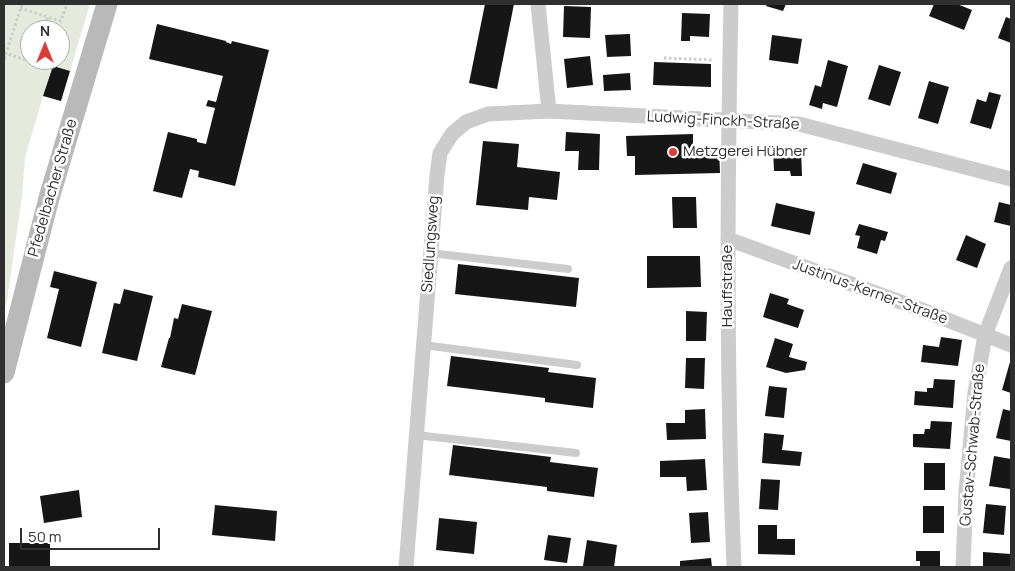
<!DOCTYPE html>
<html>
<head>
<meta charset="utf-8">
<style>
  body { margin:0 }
  #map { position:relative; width:1015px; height:571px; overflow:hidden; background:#fff; font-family:Manrope,sans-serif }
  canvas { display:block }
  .frame { position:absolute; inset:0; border:5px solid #2f2f2f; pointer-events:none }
  .north { position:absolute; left:20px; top:20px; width:50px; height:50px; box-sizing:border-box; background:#fff; border:1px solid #acacac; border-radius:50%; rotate:0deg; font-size:14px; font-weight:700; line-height:20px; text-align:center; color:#2f2f2f }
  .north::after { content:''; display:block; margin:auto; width:18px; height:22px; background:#dd3b3a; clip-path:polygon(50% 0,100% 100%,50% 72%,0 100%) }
  .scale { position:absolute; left:20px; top:528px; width:140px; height:22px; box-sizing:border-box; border:2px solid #2f2f2f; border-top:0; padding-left:6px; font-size:15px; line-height:18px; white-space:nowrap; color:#2f2f2f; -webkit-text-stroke:4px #fff; paint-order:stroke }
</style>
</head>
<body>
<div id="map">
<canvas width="1015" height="571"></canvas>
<div class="frame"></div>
<div class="north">N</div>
<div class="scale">50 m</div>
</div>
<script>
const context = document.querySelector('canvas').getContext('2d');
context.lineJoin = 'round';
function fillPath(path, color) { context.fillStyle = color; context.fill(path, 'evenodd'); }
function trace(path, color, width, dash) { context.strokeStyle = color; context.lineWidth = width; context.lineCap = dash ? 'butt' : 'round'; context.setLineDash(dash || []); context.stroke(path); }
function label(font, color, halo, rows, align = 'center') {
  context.font = font + ' Manrope,sans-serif'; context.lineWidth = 5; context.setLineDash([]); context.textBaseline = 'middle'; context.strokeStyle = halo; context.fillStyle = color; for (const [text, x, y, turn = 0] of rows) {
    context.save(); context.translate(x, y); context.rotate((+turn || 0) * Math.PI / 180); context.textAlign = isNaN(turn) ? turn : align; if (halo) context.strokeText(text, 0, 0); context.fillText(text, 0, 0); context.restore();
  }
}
const green = new Path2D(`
  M4,4H90L61,101L43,96L25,158L22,196L7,301L4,311ZM30,30H60V60H30Z`);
const building = new Path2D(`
  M485,4H514L497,89L469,83Z
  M767,4H786L783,11L766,6Z
  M934,4H957L972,10L964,30L929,16Z
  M564,6L591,7L590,38L563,37Z
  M682,13L710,14L709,37L690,36V41H681Z
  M1006,17L1011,19V43L998,38Z
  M157,24L226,41V42L231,44L232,41L269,50L235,186L198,177L199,171L190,169L182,198L153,191L168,132L197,139V142L206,144L215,108L206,106L208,100L216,102L223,76L149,59Z
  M630,34L631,56L607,57L605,35Z
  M772,35L802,39L798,64L769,60Z
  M590,56L593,85L567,88L564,59Z
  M828,60L848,66L837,107L823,103L822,109L809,105L815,85L821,87Z
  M654,62L711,64V87L653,85Z
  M879,65L901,72L890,106L868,99Z
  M53,66L70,71L61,101L43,96Z
  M630,73L631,90L604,91L603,75Z
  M929,81L949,87L938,124L918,118Z
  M989,92L1001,95L991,129L970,123L977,99L986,102Z
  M566,132L600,134L599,170H578L579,151H565Z
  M693,134V148L719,147L720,173L635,175V156H627L626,136Z
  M483,141L519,144L517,167L560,172L557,200L529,197L528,210L476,205Z
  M801,148L802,176H791L790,171H774L773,149Z
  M863,163L897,173L891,194L856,184Z
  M672,197H696L697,228H673Z
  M999,202L1011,205V226L994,222Z
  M776,203L815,212L810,235L771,226Z
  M859,224L888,232L885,241L881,240L877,254L857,248L860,236L855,235Z
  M966,235L986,244L977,268L956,260Z
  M647,256H700L701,287L647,288Z
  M458,264L579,278L576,307L455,294Z
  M54,271L97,282L81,347L47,338L59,289L50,287Z
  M124,289L153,296L137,361L102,353L114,303L120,304Z
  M770,293L789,299L787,304L804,310L798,328L763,317Z
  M182,304L212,311L195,375L161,367L169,338H170L174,318L178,319Z
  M686,311L707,312L706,341H686Z
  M941,337L962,340L958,366L921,362L923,345L939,347Z
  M775,338L793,344L789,357L807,362L805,370L786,373L766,367Z
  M451,356L549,368L548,372L596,378L593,408L545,402V398L447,386Z
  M686,358H705L704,389L685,388Z
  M1010,362H1011V393L1002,390Z
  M934,379L955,380L953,408L914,405L915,391L927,392V388H933Z
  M769,386L787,388L784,418L765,416Z
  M705,409L706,439L667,440L666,423H685V410Z
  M1003,409L1011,411V441L996,438Z
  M931,421L952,422L950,449L913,447V434H924L925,429H930Z
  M764,433L784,435L782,450L802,452L800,466L762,463Z
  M453,445L551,457L550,462L598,468L594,497L547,491V487L449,475Z
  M994,456L1011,459L1010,489L989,486Z
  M705,459L707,490L687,491L686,477H660V461Z
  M924,463H945V490H924Z
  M761,479L780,480L778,510L759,509Z
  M79,490L82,517L44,523L40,496Z
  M986,504L1006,506L1004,535L983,533Z
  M215,505L277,511L275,541L212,535Z
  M923,506H944V533H923Z
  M708,512L710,542L691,543L689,513Z
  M439,518L477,522L474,554L436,550Z
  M758,525H777V539H795V555L758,554Z
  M548,535L571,538L567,563L544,560Z
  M587,540L617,545L614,567L583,566Z
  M9,543H50V567H9Z
  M916,551H940V567H920V561H916Z
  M983,552L1011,554V567H983Z
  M711,558L712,567H680V561Z`);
const path = new Path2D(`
  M20,8L48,17
  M44,30L48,17L61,21L67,4
  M4,53L46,66
  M664,58L714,60
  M4,59L22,4`);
const service = new Path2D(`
  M430,253L568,269
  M423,345L577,365
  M416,435L576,453`);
const minor = new Path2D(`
  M538,4L549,111
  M731,4C727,192 726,380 734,567
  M728,239L917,308L1011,345
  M406,567L437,175L440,153L452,134L466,122L488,114L549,111L799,124L1011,179
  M963,567L966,492L975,393L985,335L1011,268`);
const secondary = new Path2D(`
  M4,373L49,198L107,4`);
const markers = [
  [673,152,5,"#dd3b3a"]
];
const streetNames = [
  ["Ludwig-Finckh-Straße",723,121,3],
  ["Pfedelbacher Straße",53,188,-74],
  ["Siedlungsweg",431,244,-86],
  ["Hauffstraße",728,286,-90],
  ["Justinus-Kerner-Straße",870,292,20],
  ["Gustav-Schwab-Straße",973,445,-85]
];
const poiNames = [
  ["Metzgerei Hübner",683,152]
];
fillPath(green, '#e4ebdd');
fillPath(building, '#161616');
trace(path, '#ccc', 3, [2.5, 2.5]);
trace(service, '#ccc', 8);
trace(minor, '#ccc', 15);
trace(secondary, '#b9b9b9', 21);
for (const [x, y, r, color] of markers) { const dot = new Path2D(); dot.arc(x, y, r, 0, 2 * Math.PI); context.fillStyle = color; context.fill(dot); trace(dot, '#fff', 2); }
label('15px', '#2f2f2f', '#fff', streetNames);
label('15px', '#2f2f2f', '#fff', poiNames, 'left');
</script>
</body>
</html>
